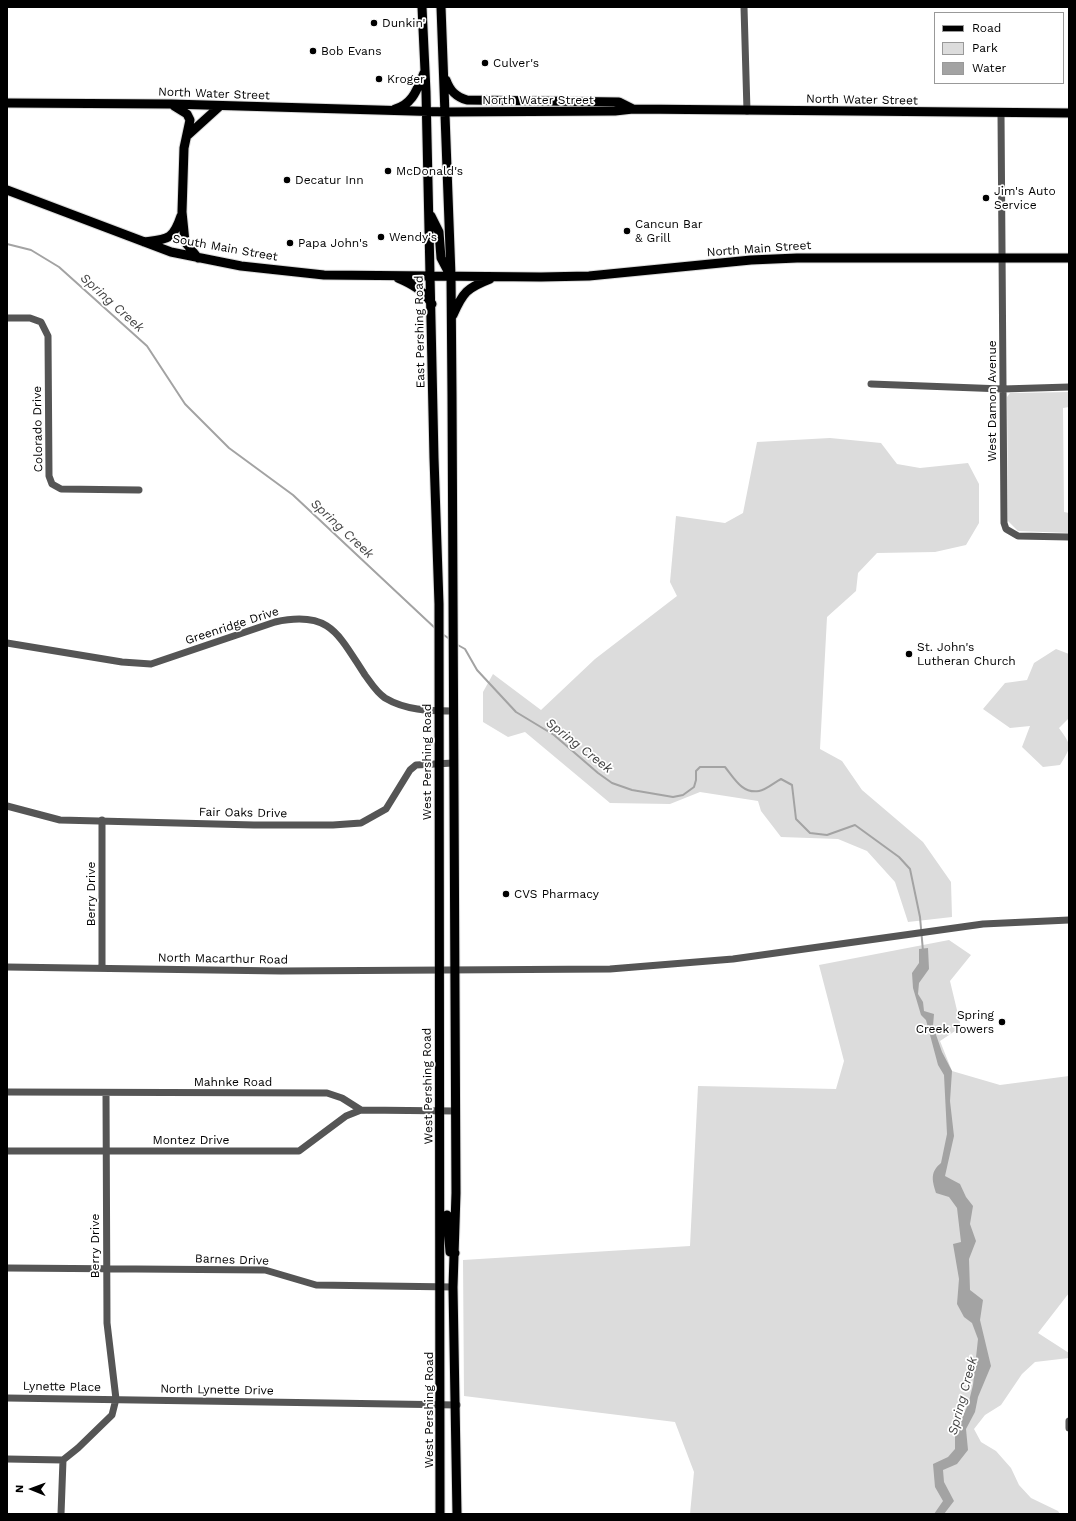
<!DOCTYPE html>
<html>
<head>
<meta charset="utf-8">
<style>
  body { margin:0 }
  #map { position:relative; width:1076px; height:1521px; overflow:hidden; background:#fff; font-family:"Work Sans",sans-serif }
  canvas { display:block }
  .frame { position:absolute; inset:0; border:8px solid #000; pointer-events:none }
  .legend { position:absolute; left:934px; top:12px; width:130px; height:72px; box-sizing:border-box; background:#fff; border:1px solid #999; margin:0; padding:5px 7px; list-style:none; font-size:12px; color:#000 }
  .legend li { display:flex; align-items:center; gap:8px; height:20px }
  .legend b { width:20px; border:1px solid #999 }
  .north { position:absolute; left:12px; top:1469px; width:40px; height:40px; -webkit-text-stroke:3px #fff; paint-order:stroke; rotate:271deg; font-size:11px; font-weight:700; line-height:16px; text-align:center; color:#000 }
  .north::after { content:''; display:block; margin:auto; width:14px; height:18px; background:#000; clip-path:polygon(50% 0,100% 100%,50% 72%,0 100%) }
</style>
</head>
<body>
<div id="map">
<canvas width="1076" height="1521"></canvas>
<div class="frame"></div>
<ul class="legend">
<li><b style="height:5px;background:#000"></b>Road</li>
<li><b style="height:11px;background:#dcdcdc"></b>Park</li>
<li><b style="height:11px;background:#a3a3a3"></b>Water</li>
</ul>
<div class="north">N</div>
</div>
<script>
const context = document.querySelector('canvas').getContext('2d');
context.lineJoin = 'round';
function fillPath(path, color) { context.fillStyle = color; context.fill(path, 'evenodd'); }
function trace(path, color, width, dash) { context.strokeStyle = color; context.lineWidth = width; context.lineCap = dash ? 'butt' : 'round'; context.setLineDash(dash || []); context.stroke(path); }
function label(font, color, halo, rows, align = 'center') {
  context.font = font + ' "Work Sans",sans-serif'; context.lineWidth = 3.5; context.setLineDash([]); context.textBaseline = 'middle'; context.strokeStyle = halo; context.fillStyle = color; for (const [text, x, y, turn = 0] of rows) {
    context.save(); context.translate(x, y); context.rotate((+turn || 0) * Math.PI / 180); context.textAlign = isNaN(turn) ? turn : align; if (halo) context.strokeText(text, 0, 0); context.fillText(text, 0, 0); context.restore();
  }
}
const green = new Path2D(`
  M1069,392V407L1063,408L1064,512L1069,513V533L1018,531L1008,521L1007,397L1010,393Z
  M830,438L881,443L897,464L920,468L968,463L979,484V523L966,545L935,552L877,553L858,573L856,591L827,617L820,749L842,761L862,790L923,842L951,882L952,917L908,922L895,882L867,851L838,839L781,837L761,811L758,801L700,792L670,804L610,803L525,732L508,737L483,722V692L493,674L541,710L595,659L677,596L670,582L676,516L725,523L743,513L757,442Z
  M1056,649L1069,654V718L1059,728C1072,746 1072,746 1060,765L1043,767L1022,747L1030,726L1010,728L983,709L1005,683L1027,680L1034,663Z
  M949,940L971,955L950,981L961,1027L940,1041L952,1071L1000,1085L1069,1076V1293L1038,1333L1069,1353V1358L1035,1362L1022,1374L1001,1405L985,1415L974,1429L981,1442L996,1451L1011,1468L1019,1485L1031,1498L1058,1511L1060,1514H690L694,1472L675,1422L464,1396L463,1260L690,1246L698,1086L836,1089L844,1061L819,965Z`);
const water = new Path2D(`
  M928,948L929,969L919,983L918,994L923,1002L924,1011L934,1014L933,1026L942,1052L952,1071L950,1101L954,1136L945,1176L960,1184L966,1197L973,1206L970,1224L976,1241L969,1259L970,1290L983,1300L980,1320L991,1366L978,1397L975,1412L966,1429L968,1450L957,1464L943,1470L944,1482L954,1501L944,1514H934L943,1501L935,1487L933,1464L948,1457L955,1449V1433L968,1405L973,1385L978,1339L972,1323L964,1317L957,1304L959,1279L953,1244L961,1242L957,1208L949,1197L936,1193C932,1180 930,1172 941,1163L947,1134L944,1075L938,1065L926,1020L921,1015L913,988L912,973L919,963V949Z`);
const stream = new Path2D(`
  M7,244L31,250L59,267L147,346L185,404L229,448L293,495L436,629
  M441,633L451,640
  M456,644L465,649L477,670L516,712L554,735L598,773L612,783L632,790L673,797L683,795L694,787L696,780V771L700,767H725C734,778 742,794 759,791C766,790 775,782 781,779L792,785L796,819L810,833L827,835L855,825L899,857L910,869L920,917L923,951`);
const minor = new Path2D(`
  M744,7L747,111
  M1001,113L1004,523L1006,529L1018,536L1069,537
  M7,318H30L41,322L48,336L49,476L52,484L61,489L139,490
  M871,384L1003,389L1069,387
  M7,643L122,662L151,664L275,622C330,610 338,634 365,675C371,683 376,692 385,698C405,710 429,711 452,711
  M7,806L60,820L254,825H333L361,823L386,809L410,770L416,765L453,763
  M102,820V968
  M7,967L281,971L610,969L733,959L983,924L1069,920
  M7,1092L327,1093L342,1098L361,1110L455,1111
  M7,1151H299L346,1116L361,1110
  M7,1268L265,1270L316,1285L453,1287
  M7,1398L457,1405
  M1069,1421V1428
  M7,1459L63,1460L78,1448L112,1415L116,1399L107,1323L106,1093
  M61,1514L63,1460`);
const major = new Path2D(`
  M422,7L426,92L434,458L439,604L440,1514
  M441,7L451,276L452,395L456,1193L453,1287L457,1514
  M446,80C450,91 456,97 467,100L619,102L633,109
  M7,103L171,104L446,112L615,111L633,109L1069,113
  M174,106L187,114L190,120L184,148L182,212L185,242L198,258
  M395,109C413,104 417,89 424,73
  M188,135L220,106
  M7,190L171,252L241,266L324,275L541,277L589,276L751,260L797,258H1069
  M431,216L439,232L441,258L450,275
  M144,242C168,239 173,240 181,216
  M398,278C412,284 423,290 432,304
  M453,315C463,292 467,288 490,279
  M447,1215L450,1252L455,1253`);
const markers = [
  [374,23,4,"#000"],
  [313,51,4,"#000"],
  [485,63,4,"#000"],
  [379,79,4,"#000"],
  [388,171,4,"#000"],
  [287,180,4,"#000"],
  [986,198,4,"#000"],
  [627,231,4,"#000"],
  [381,237,4,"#000"],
  [290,243,4,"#000"],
  [909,654,4,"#000"],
  [506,894,4,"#000"],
  [1002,1022,4,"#000"]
];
const poiNames = [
  ["Dunkin'",382,23],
  ["Bob Evans",321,51],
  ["Culver's",493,63],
  ["Kroger",387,79],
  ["McDonald's",396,171],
  ["Decatur Inn",295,180],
  ["Jim's Auto",994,191],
  ["Service",994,205],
  ["Cancun Bar",635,224],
  ["& Grill",635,238],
  ["Wendy's",389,237],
  ["Papa John's",298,243],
  ["St. John's",917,647],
  ["Lutheran Church",917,661],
  ["CVS Pharmacy",514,894],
  ["Spring",994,1015,"right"],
  ["Creek Towers",994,1029,"right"]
];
const streetNames = [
  ["North Water Street",214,94,2],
  ["North Water Street",538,100],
  ["North Water Street",862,100,1],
  ["South Main Street",225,248,10],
  ["North Main Street",759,249,-4],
  ["East Pershing Road",420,332,-91],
  ["West Damon Avenue",992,401,-90],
  ["Colorado Drive",38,429,-91],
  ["Greenridge Drive",232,626,-18],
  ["West Pershing Road",427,762,-90],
  ["Fair Oaks Drive",243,813,1],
  ["Berry Drive",91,894,-90],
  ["North Macarthur Road",223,959,1],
  ["Mahnke Road",233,1082],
  ["West Pershing Road",428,1086,-91],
  ["Montez Drive",191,1140],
  ["Berry Drive",95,1246,-90],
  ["Barnes Drive",232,1260,2],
  ["Lynette Place",62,1387,1],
  ["North Lynette Drive",217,1390,1],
  ["West Pershing Road",429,1410,-90]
];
const waterNames = [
  ["Spring Creek",112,303,42],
  ["Spring Creek",342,529,43],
  ["Spring Creek",579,746,38],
  ["Spring Creek",963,1396,-75]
];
fillPath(green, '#dcdcdc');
fillPath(water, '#a3a3a3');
trace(stream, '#a3a3a3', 2);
trace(major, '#dbdbdb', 11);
trace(minor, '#555', 7);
trace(major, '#000', 9);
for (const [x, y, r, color] of markers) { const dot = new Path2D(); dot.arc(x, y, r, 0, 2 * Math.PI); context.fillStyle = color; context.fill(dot); trace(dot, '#fff', 1.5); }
label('12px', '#000', '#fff', poiNames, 'left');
label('12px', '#000', '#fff', streetNames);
label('italic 13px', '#444', '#fff', waterNames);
</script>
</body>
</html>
